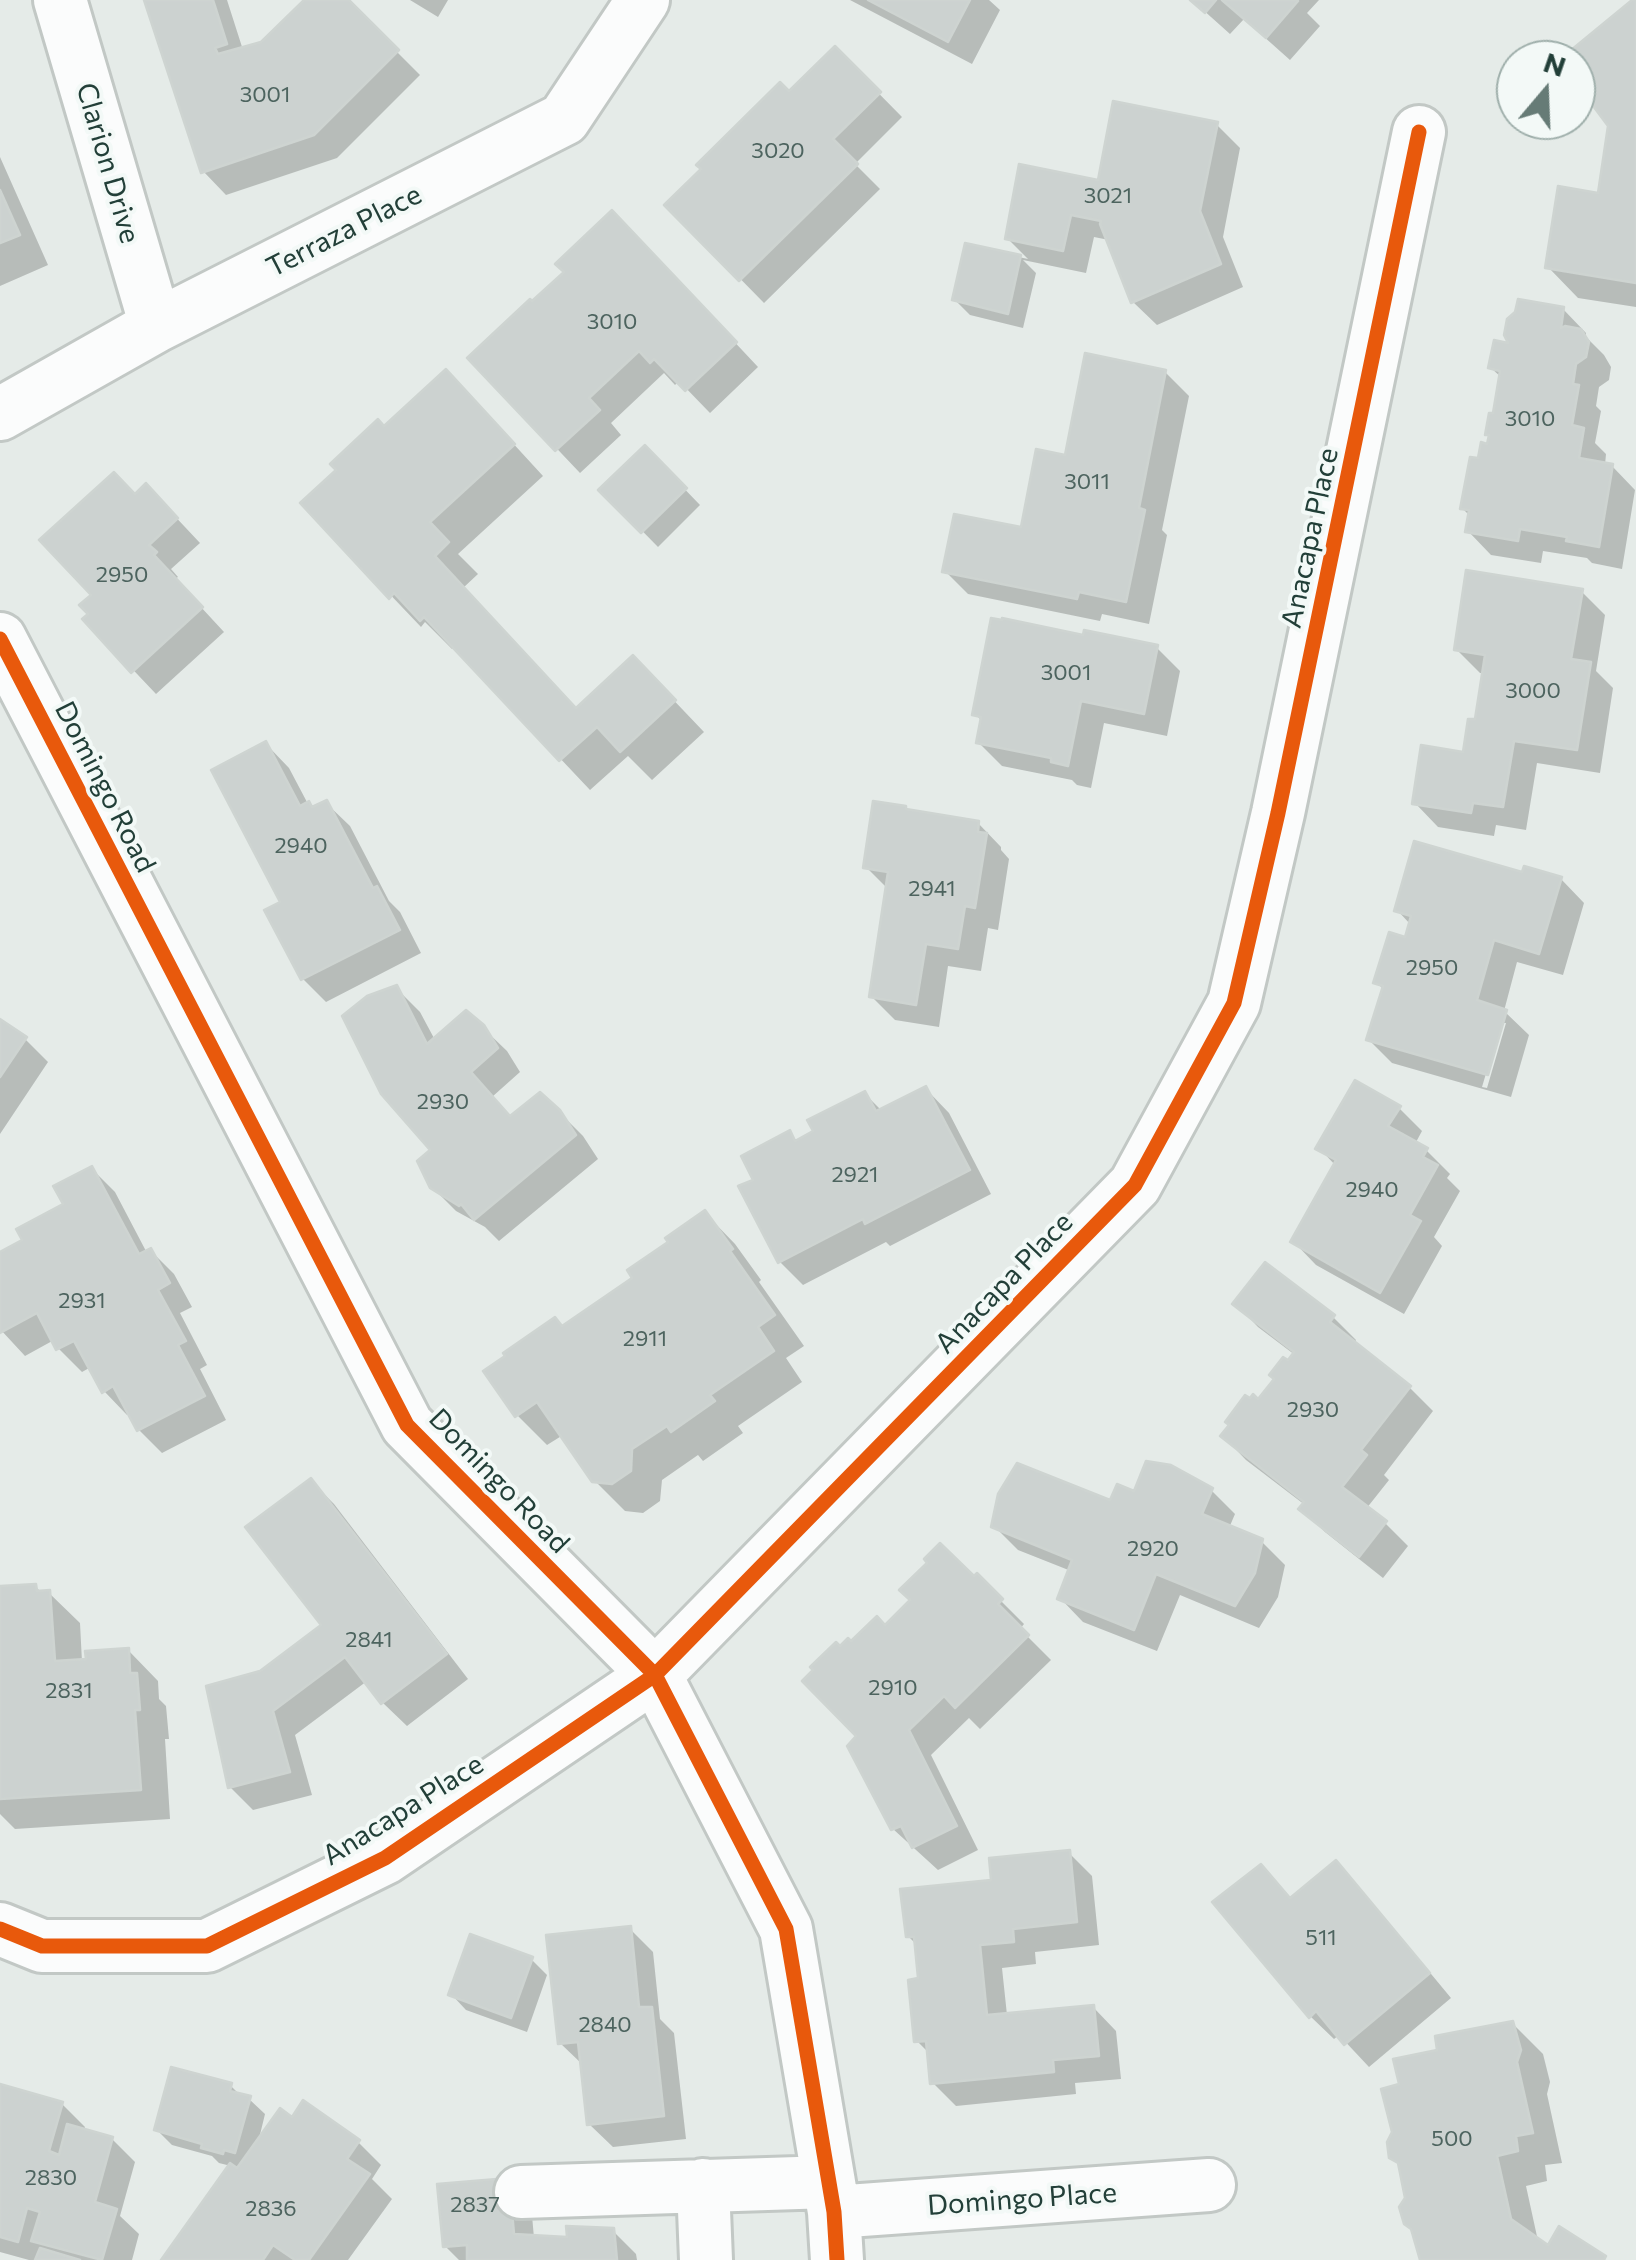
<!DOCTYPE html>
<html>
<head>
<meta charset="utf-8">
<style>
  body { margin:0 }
  #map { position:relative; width:1636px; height:2260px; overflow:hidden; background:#e5ebe8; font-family:Commissioner,sans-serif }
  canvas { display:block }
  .north { position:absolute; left:1496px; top:40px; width:100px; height:100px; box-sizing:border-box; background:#f3f9f7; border:2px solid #9fafab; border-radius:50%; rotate:19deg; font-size:28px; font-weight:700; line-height:40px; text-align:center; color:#223f38 }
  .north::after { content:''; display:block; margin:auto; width:35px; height:45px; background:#667b76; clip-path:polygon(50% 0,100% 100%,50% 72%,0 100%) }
</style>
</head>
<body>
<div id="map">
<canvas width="1636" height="2260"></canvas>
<div class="north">N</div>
</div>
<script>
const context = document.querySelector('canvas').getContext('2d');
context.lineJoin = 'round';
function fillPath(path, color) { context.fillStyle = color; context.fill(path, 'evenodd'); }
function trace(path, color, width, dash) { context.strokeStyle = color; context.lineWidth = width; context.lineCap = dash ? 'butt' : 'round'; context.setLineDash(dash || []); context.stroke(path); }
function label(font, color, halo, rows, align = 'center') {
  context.font = font + ' Commissioner,sans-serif'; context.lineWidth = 8; context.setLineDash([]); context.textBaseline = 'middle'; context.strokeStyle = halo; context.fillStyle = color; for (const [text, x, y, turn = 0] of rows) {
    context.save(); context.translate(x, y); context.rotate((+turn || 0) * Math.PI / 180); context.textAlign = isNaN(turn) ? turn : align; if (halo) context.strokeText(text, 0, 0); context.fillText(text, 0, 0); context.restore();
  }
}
const shadow = new Path2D(`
  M147,0H227L243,50L263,44L307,0H345L420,75L337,158L226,195L203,171Z
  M410,0H448L438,17Z
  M850,0H989L1000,10L972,64Z
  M1192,0H1319L1307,13L1320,26L1290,60L1244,19L1230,34Z
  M1636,0V307L1578,298L1548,267L1600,195L1611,125L1576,79V60H1563Z
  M835,49L902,117L855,164L880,189L764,303L668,205L789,95Z
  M1216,124L1240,148L1223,237L1243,287L1157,325L1133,302L1109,240L1094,237L1086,273L1023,260L1036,273L1023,328L970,315L955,300L967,246L1028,259L1008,239L1100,183Z
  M0,157L48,265L0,286Z
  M635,236L758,367L710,413L679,381L675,385L664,373L611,423L621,435L580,473L471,358Z
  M1563,309L1586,333V337L1604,355L1611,367L1609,380L1599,387L1596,406L1601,411L1595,443L1606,454L1605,465L1612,466L1635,490L1622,569L1592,563L1587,558L1543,551L1541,563L1491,555L1468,531L1470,516L1463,509L1480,461L1489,447L1502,378L1491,368L1512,346Z
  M1165,372L1189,396L1162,530L1167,535L1149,624L1102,614L1100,621L968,594L945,571L1023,530L1067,458Z
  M476,403L543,476L458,554L478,574L463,588L577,710L663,689L704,732L652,780L628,756L590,790L455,647L452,649L425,622L421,627L303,503L384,429Z
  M645,448L700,505L658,547L602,490Z
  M136,497L169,510L200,543L171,569L178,577L175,579L224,632L156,694L85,619L91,615L94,595Z
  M1581,591L1605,615L1596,671L1613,688L1600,773L1537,763L1526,830L1496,825L1494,836L1438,827L1415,803L1465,755L1477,722L1484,673H1480L1456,649Z
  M1085,638L1156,647L1180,671L1167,736L1104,723L1091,788L1077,785L1072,780L1002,766L979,743L983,722L975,714Z
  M266,744L289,768L308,804L313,809L326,803L350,826L389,901L400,912L421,953L326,1002L303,979L283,903Z
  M909,812L978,823L1001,847V850L1009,859L998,930L988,928L981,971L948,966L939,1027L895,1020L872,997L888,889L866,867Z
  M1524,875L1561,879L1584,903L1563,975L1517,962L1504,1011L1529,1035L1511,1097L1392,1063L1369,1040L1384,990L1376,982L1406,940L1411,925L1397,910ZM1501,1023H1506L1487,1088L1482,1087Z
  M396,988L420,1012L435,1040L482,1027L507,1051L520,1072L492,1097L511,1118L559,1112L583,1136L598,1159L499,1241L485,1227L456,1211L432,1187L433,1150Z
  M0,1022L25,1039L48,1062L0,1134Z
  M926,1089L949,1113L991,1194L890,1246L886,1242L803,1285L780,1262L756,1181L790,1133L798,1142L817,1133L865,1094L882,1111Z
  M1399,1108L1422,1131L1415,1144L1426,1150L1450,1174L1447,1178L1460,1191L1434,1237L1442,1246L1404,1314L1316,1265L1293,1241L1336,1166L1319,1148Z
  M92,1169L115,1192L147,1253L151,1251L174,1274L192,1307L180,1313L207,1365L200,1369L226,1420L162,1453L139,1430L130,1413L127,1415L104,1391L91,1367L82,1372L58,1348L54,1340L25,1356L0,1329V1255L25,1241L66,1205Z
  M705,1213L735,1244L761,1280L759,1282L804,1346L786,1358L802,1382L738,1426L743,1433L703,1461L698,1455L662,1480L660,1501L643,1513L625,1511L594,1480L563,1435L547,1445L517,1415L564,1328L635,1279Z
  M1235,1303L1333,1317L1356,1340L1354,1344L1410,1388L1433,1411L1384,1475L1389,1480L1366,1509L1385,1523L1408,1546L1383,1578L1325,1532L1302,1509L1305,1505L1246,1460L1223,1436L1259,1402L1295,1355L1258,1327Z
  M311,1481L334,1504L468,1679L407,1726L383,1703L367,1681L295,1735L312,1795L253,1810L230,1787L261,1673L324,1626Z
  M1211,1490L1235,1514L1229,1528L1261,1541L1285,1565L1278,1597L1259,1628L1180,1595L1157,1651L1083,1622L1060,1598L1071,1571L1018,1550L994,1526L1136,1495Z
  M977,1577L1024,1624L1020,1629L1051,1660L980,1729L969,1718L931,1755L978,1850L938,1870L893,1829L860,1736L840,1649L885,1628Z
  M35,1586L42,1593H49L80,1623L82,1662L128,1650L158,1681L159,1699L166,1706L169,1739H165L170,1819L15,1829L0,1814V1588Z
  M1069,1853L1092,1876L1099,1945L1035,1952L1036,1964L1002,1968L1007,2015L1093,2007L1116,2031L1121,2079L1075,2083L1076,2094L956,2106L933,2083L930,2054L917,2041L921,1981L918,1946L908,1936L993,1882Z
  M1336,1864L1359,1887L1451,1998L1369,2067L1339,2035L1334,2039L1310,2016L1261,1868L1292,1900Z
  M630,1929L653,1952L660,2019L674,2033L686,2139L613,2147L589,2124L583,2065L560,2043Z
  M531,1959L547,1975L527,2032L466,2010L451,1994Z
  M1512,2023L1543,2054L1550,2082L1547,2094L1562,2163L1545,2165L1547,2181L1526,2186L1538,2241L1549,2248L1606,2260H1422L1402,2168L1391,2157L1402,2085L1440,2052Z
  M230,2085L242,2097L249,2099L265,2114L258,2143L358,2142L381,2165L372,2179L392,2199L348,2260H164L231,2166L219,2163L212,2156L172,2145L157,2130Z
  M0,2086L62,2104L85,2127L84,2131L112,2139L135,2162L120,2216L139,2234L132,2260H29L0,2252Z
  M531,2204L534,2238L570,2240L613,2231L636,2254L637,2260H459L445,2246Z`);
const building = new Path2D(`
  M144,0H213L227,44L215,48L218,54L261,42L304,0H349L399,50L314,135L201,173Z
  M868,0H970L948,42Z
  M1190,0H1216L1205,13Z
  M1222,0H1297L1298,1L1266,38Z
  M1632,0H1636V283L1545,268L1558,186L1598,193L1608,126L1576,83V60H1559Z
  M835,46L881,92L833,139L858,164L739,281L664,205L701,169L696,165L780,82L789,91Z
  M1113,101L1218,122L1200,211L1221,264L1131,303L1100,224L1101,221L1071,215L1063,251L1005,239L1019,164L1098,180Z
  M0,190L20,235L0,243Z
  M612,210L737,342L685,391L654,359L650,363L639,351L589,398L600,410L555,451L467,358L530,299L532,301L564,272L555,264Z
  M965,243L1021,255L1008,314L952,300Z
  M1518,299L1564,307L1561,328L1565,326L1581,329L1589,342L1586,357L1576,364L1573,384L1579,385L1572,425L1584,428L1579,458L1613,464L1599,547L1566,541L1567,537L1520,529L1518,541L1465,532L1469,510L1460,509L1470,457L1478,458L1481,442L1487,444L1489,435H1485L1489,413H1493L1500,371L1488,368L1494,340L1508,343L1504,335L1507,319L1515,312Z
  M1085,353L1166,370L1139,508L1145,510L1126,602L1079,592L1077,599L942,572L954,514L1021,527L1036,449L1065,455Z
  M446,369L515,444L430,522L449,542L435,556L576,708L633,655L676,700L620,752L597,727L559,761L424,617L420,621L394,593L389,599L300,503L336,470L330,464L378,419L384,426Z
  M645,445L687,488L641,533L598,490Z
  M114,472L135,494L146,483L178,518L149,545L157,552L154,555L203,607L131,673L82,619L88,614L79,605L91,595L39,540Z
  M1466,570L1583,589L1571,659L1591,662L1577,750L1514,741L1503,807L1473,803L1471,813L1412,804L1421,745L1463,752L1468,719H1475L1485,655L1454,650Z
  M991,618L1002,620V618L1083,635L1084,630L1158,645L1144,714L1081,701L1068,766L1051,762V758L976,743L981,717L972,715Z
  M266,741L300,806L309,801L312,807L327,800L373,888L377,886L400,930L301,980L264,910L280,902L211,770Z
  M873,801L906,806V809L979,821L978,832L987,833L975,908L965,906L958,949L926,944L916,1005L869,997L888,872L863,868Z
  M1414,841L1522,872L1524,866L1562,877L1539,954L1494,940L1477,1000L1507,1010L1488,1075L1366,1040L1383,986L1373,983L1389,932L1405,937L1411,916L1394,911Z
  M397,985L427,1044L466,1010L484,1025L498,1048L471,1072L510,1116L540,1092L560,1110L576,1135L474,1220L461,1204L459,1206L430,1188L417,1161L430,1150L381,1094L342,1016L367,996Z
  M0,1019L27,1037L0,1077Z
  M1355,1080L1401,1106L1388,1126L1428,1148L1423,1157L1438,1165L1410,1215L1421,1221L1380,1293L1290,1242L1336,1160L1315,1149Z
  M926,1086L970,1170L865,1224L863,1219L778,1263L738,1186L753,1180L741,1156L790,1130L795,1141L813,1131L807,1120L865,1091L876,1111Z
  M92,1166L139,1254L151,1248L170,1283L158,1290L186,1341L178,1345L205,1396L137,1431L113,1386L102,1393L74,1341L56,1350L37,1313L0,1333V1252L22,1240L16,1229L63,1204L53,1186Z
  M705,1210L733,1249L730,1251L775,1315L758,1327L774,1351L710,1395L715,1401L671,1432L667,1426L632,1449L631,1471L612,1484L592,1482L537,1402L515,1417L483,1371L505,1356L503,1353L555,1317L562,1326L632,1278L627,1270L668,1242L665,1238Z
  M1265,1262L1335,1315L1330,1322L1411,1386L1361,1450L1367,1455L1342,1487L1387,1521L1359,1557L1298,1509L1304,1502L1220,1436L1229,1425L1225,1422L1245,1395L1250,1398L1253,1394L1258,1399L1274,1379L1269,1375L1283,1357L1288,1360L1294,1352L1232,1304Z
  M1146,1461L1171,1465L1213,1488L1202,1514L1263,1539L1255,1573L1235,1606L1156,1574L1134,1630L1057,1599L1072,1560L991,1527L998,1494L1017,1463L1110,1500L1117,1484L1134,1491Z
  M311,1478L447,1654L381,1704L345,1657L273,1711L290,1772L228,1788L206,1686L260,1671L321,1625L245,1527Z
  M940,1543L974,1576L977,1573L1003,1599L998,1604L1029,1635L955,1708L944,1696L909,1730L957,1826L912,1848L901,1826L891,1830L847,1746L856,1736L802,1681L813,1670L810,1667L836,1642L840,1646L848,1638L851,1641L877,1616L885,1625L910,1600L899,1590L927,1563L924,1559Z
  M36,1584L37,1591L50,1590L55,1661L86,1659L85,1651L129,1648L130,1673H137L140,1710H135L141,1790L0,1799V1586Z
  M1070,1850L1077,1922L1013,1929L1014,1942L980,1945L987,2015L1094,2005L1099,2056L1053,2060L1054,2072L930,2084L926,2041L914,2042L908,1980L918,1978L914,1937H906L900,1889L991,1880L989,1858Z
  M1336,1860L1430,1973L1344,2045L1316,2011L1309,2018L1212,1902L1261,1864L1290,1898Z
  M631,1926L639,2007H652L664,2116L587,2125L578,2042L558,2044L546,1935Z
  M470,1934L533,1957L511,2018L448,1995Z
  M1513,2021L1521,2050L1517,2062L1533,2133L1516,2136L1518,2151L1497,2156L1511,2219L1548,2245L1559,2226L1606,2256L1604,2260H1420L1411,2229L1404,2224L1399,2207L1405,2198L1398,2163L1389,2158L1387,2142L1392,2132L1381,2089L1399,2084L1393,2059L1437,2050L1435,2036Z
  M171,2067L232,2083L230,2091L251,2096L235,2153L224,2150L223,2154L201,2148L202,2144L154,2130Z
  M0,2084L63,2102L49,2151L59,2155L67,2124L113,2137L95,2202L117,2209L102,2260L31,2241L40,2212L27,2208L18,2242L0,2237Z
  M303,2100L360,2140L347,2159L370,2174L309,2260H295L273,2245L263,2260H161L230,2163L237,2168L280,2108L292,2117Z
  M509,2178L514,2234L567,2237L566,2226L614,2228L617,2260H467V2245L443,2247L437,2184Z
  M40,2248L80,2260H35Z`);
const minor = new Path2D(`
  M60,0L156,326
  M0,414L156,326L564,119L643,0
  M0,639L407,1425L655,1675L786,1929L834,2212L837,2260
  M0,1929L42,1946H207L385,1858L655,1675L1135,1185L1234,1003L1278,813L1419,132
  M703,2185L706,2260
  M521,2192L829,2182
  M834,2212L1209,2185`);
const cycleway = new Path2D(`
  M0,639L407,1425L655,1675L786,1929L834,2212L837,2260
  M0,1929L42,1946H207L385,1858L655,1675L1135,1185L1234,1003L1278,813L1419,132`);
const numberNames = [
  ["3001",265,95],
  ["3020",778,151],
  ["3021",1108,196],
  ["3010",612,322],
  ["3010",1530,419],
  ["3011",1087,482],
  ["2950",122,575],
  ["3001",1066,673],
  ["3000",1533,691],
  ["2940",301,846],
  ["2941",932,889],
  ["2950",1432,968],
  ["2930",443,1102],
  ["2921",855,1175],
  ["2940",1372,1190],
  ["2931",82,1301],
  ["2911",645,1339],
  ["2930",1313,1410],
  ["2920",1153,1549],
  ["2841",369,1640],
  ["2910",893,1688],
  ["2831",69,1691],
  ["511",1321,1938],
  ["2840",605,2025],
  ["500",1452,2139],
  ["2830",51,2178],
  ["2837",475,2205],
  ["2836",271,2209]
];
const streetNames = [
  ["Clarion Drive",108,163,74],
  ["Terraza Place",344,231,-27],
  ["Anacapa Place",1310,538,-78],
  ["Domingo Road",105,787,63],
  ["Anacapa Place",1004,1283,-46],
  ["Domingo Road",499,1481,46],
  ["Anacapa Place",403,1810,-32],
  ["Domingo Place",1022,2199,-4]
];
fillPath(shadow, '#0003');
fillPath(building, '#ccd2d0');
trace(building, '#ced4d1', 2.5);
trace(minor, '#c2c8c5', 58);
trace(minor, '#fbfcfc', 52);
trace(cycleway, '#e8590c', 15);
label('22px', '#4d645f', null, numberNames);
label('28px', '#223f38', '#f3f9f7', streetNames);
</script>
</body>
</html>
